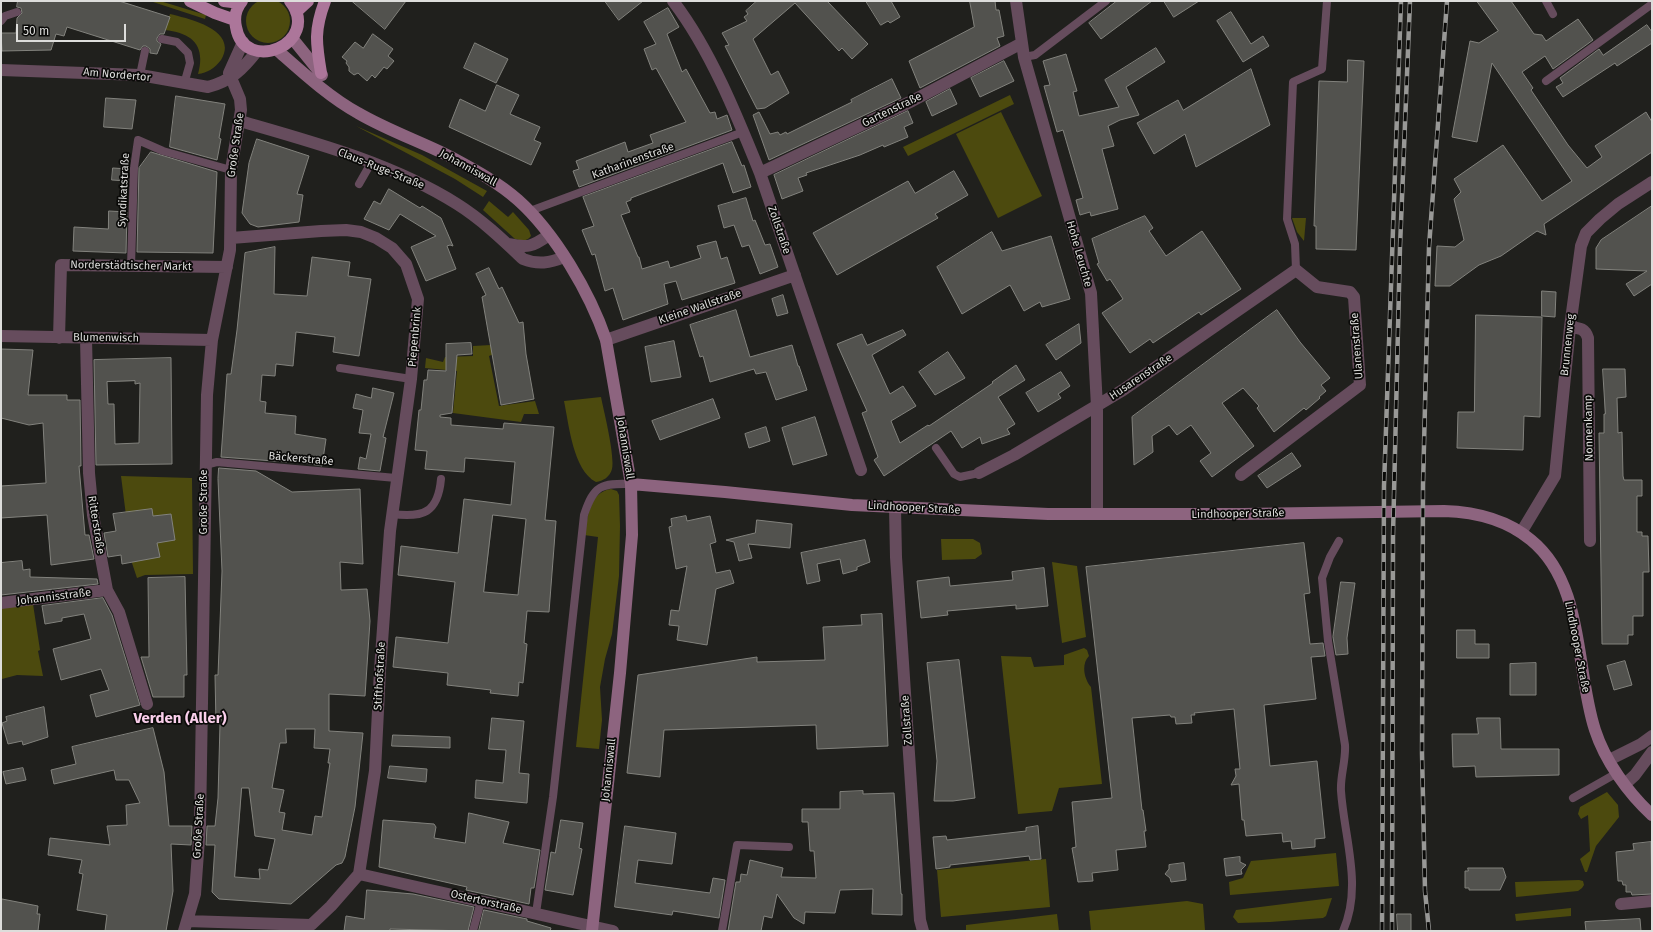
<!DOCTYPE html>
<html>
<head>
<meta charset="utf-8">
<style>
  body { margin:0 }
  #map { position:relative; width:1653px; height:932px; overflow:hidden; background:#20201d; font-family:"Fira Sans",sans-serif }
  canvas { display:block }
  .frame { position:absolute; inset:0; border:2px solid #dddddb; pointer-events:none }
  .scale { position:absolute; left:16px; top:24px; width:110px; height:18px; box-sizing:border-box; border:2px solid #dddddb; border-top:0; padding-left:5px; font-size:12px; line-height:14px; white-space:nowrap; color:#dddddb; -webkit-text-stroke:3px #0a0a08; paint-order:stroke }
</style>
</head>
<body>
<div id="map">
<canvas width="1653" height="932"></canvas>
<div class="frame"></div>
<div class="scale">50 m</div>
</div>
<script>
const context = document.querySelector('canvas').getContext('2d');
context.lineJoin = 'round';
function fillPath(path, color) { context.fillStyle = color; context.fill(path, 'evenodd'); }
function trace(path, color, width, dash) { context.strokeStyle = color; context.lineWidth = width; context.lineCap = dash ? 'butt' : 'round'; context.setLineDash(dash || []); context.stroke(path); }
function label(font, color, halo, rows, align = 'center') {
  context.font = font + ' "Fira Sans",sans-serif'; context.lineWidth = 3.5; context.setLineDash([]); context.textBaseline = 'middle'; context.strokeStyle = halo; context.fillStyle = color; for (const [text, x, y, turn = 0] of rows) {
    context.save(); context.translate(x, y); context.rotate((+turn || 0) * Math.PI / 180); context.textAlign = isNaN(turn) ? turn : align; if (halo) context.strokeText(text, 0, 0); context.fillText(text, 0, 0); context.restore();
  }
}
const green = new Path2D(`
  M246 21a22 22 0 1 1 44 0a22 22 0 1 1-44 0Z
  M150,1H160L206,15L205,19Z
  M170,14C190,19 239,30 221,60C215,68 207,73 198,74C206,45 192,33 165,30Z
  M1010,95L1014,104L908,156L903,147Z
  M1001,112L1042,196L998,218L956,134Z
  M356,126L422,155L487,191L483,197L455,179Z
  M489,201L508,217L513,212L529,230L531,236C526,242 522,241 515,239L483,210Z
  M1292,218H1306L1304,241L1297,232Z
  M491,345L494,354L489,356L499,406L535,401L539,414H524L521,422L453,413L457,371L425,368L426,358L443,362L445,357L473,356V346Z
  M601,397C604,412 615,455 612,469C610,477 603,481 596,482C573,470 569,425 564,401Z
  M121,476L192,478L193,574L145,575L137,578L132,563Z
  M611,489L617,491L619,495L620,526L619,576L612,634L605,659L600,687L602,720L599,749L576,747L598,537L584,535C588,518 589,492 611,489Z
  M941,539H973L980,543L982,554L975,559L942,560Z
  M1052,562L1077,566L1086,637L1062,643Z
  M33,604L40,650L38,651L43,676L17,675L2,679L1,608Z
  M1084,648L1087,650L1089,656C1081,664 1084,679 1091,687L1102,784L1059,788L1052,811L1018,814L1001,656L1031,657L1034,667L1064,665V655Z
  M1607,792L1618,805L1619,817L1596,846L1587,872H1585L1580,859L1590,851L1588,815L1581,819L1578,814L1580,807Z
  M1336,853L1339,886L1230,895L1229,882L1243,878L1251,861Z
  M1046,859L1050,907L941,917L937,870Z
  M1579,880L1583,881L1584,885L1582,888L1578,891L1516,897L1515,882Z
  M1332,898L1326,916L1323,918L1270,922L1238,923L1233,917L1236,910Z
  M1187,901L1203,904L1205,930L1091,931L1089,911Z
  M1571,908V916L1516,921L1515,914Z
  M1057,914L1059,931H966V925Z`);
const building = new Path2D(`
  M18,1H119L170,17L164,34H160L157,38V41L161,44L157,54L150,53V49L146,46H143L140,50L67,27L64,36L56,34L51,50L2,51L1,33H16L17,18L22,13L21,8L17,7Z
  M352,1H406L385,29Z
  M605,1H643L619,20Z
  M757,1H827L868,44L852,59L842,48L839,51L795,3L753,39L771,75L778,71L789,93L765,108L757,109L725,46L729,45L722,33L747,21L744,17L748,14L746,11Z
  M866,1H891L900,17L890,23L888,21L881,25Z
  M970,1H995L996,10H999L1004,36L997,38L1000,46L920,88L909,61L974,27Z
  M1117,1H1152L1101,39L1089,23Z
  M1164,1H1199L1174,17Z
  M1477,1H1511L1534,34L1542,35L1546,41L1578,19L1593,40L1553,69L1545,56L1522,72L1533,88L1531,90L1568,145L1587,168L1602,157L1595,146L1646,112L1652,122V152L1544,224L1546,235L1537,231L1501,256L1479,265L1450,286H1435L1437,246L1455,247L1464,240L1454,199L1461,192L1454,179L1503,145L1542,201L1572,181L1492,63L1477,142L1452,137L1470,41L1479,43L1498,31Z
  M668,8L679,27L667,34L682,72L686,69L710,113L715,112L717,119L727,115L732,130L579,187L573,171L579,169L576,161L625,142L628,152L653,143L650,135L686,122L656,68L652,70L644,49L656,44L644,22Z
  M1231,12L1251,44L1263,36L1269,46L1243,62L1217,21Z
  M1647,25L1652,32V43L1617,66L1615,63L1563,97L1556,87L1563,83L1560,78L1599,49L1603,55Z
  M373,34L393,49L388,56L394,61L387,69L384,67L375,78L372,75L367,81L358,73L354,75L349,71V67L346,63L347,61L342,57L355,42L363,48Z
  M475,43L508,59L496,83L464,68Z
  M1156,48L1165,62L1126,87L1139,115L1120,120L1108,126L1114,146L1102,149L1118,209L1091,216L1090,212L1080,215L1076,200L1083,198L1063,130L1057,132L1044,86L1050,85L1043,61L1066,54L1077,91L1073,92L1079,116L1119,107L1105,80Z
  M1348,60L1364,61L1356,250L1316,249V226H1314L1319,81L1347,82Z
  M1004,61L1014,81L980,97L971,78Z
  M1251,69L1270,125L1196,167L1185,134L1154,154L1137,123L1178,100L1183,110Z
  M892,79L901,98L769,160L753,115L759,112L770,134L778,132L780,135L786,132L787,134L852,102L851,100Z
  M497,85L519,95L510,114L540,127L534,140L541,143L531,165L449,127L460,99L485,111Z
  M950,89L957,104L932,116L926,102Z
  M176,96L225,104L219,138L221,139L217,160L170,147Z
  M106,98L136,100L132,129L104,127Z
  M908,111L913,123L904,127L908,137L884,147L883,145L860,155L806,173L807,175L798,178L803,191L782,199L774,175Z
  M257,139L309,156L297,194L303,195L299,222L258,227L250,224L242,213L249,163Z
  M732,142L742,166L744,165L751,187L733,193L723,163L631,198V200L626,202L630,212L621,215L638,257H639L642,269L668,261L670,268L701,258L697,246L716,241L721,259L727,257L735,283L682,300L676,281L664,284L668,304L623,320L613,288L605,291L595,254L592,255L582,230L594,226L583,197Z
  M151,152L217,172L213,253L137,252L139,168Z
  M113,168L128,169V181L112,180Z
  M954,171L968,195L935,214L938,218L837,275L813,233L908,181L915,193Z
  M389,189L420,208L422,206L441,218L453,246L450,245L447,246L456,269L426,281L411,247L436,236L400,214L389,230L364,219L374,201L380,204Z
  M746,198L753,221L755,220L765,245L770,244L778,267L760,274L749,245L742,247L734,225L724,228L718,206Z
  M1652,206V284L1634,296L1626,284L1647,271L1596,269V248L1601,240Z
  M109,211L127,212L126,253L73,251L74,227L108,229Z
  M1145,216L1153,228L1149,231L1166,256L1202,231L1241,289L1201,315L1199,312L1153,343L1150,339L1130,353L1102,313L1123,299L1110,279L1107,281L1097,264L1099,263L1092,239Z
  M992,232L1002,251L1051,236L1070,299L1042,307L1040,302L1024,311L1010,285L962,314L937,267Z
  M275,247L274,294L307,296L312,257L350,262L348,276L371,279L359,356L333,352L335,337L296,332L293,366L276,364L275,376L262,375L260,401L266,402L265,413L296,416L295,434L326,439L322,466L287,460V462L221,457L227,374H231L237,330L245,253Z
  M489,268L499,289L502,287L519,323L523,322L526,354L534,399L501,405L482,297L486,295L476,274Z
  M1542,291L1556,292L1555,317L1542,316Z
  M783,295L788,313L777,316L772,299Z
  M736,310L750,357L792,345L798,366H799L807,390L776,400L766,372L756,374L754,369L710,382L703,356L700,357L690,325Z
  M1277,310L1300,342L1330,378L1321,385L1326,391L1319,397L1320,398L1306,410L1304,408L1274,432L1257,408L1259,406L1243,388L1222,403L1254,446L1212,477L1200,461L1211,453L1191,425L1177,435L1169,425L1152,436L1153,452L1134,465L1132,417Z
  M1476,315L1542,317L1540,417L1524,416L1523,450L1457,448L1458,412H1474Z
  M1079,324L1081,343L1056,360L1046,345Z
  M903,330L906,335L872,355L890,394L903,386L916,406L891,421L900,443L928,425L929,426L993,383L992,382L1016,365L1025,380L998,397L1015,424L1007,429L1010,434L982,444L980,437L962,448L951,431L884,476L874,460L878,457L862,413L867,411L837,344L862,334L867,345Z
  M674,341L681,377L651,382L645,347Z
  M471,343L472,354L457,355L452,413L440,415V417L451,418V425L503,429L504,423L554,427L545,520L556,521L549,612L527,611L524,643L527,644L523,683L519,682L518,696L490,693L491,690L447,685L448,673L393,667L396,637L448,643L455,582L398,575L401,546L458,553L464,499L511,505L515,462L465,458L464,472L425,469L427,451L415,450L419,410H421L424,380H427L428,370L446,371V344ZM493,515L526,519L518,595L484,592Z
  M1,349L33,350L28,395H67V400H80L81,466H79L85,535H89L94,559L51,565L47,515L1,518V486L46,483L43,423L29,425L1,418Z
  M948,352L965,378L935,395L919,372Z
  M171,358L172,464L96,465L94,360ZM135,381V384L140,383L139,443L115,444L114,404H108L107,382Z
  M1603,369H1625L1626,397L1617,398L1618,433L1622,432L1623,476L1624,480H1642V496H1637V532H1642V536H1648L1649,572H1643V616H1633V635H1628V644H1602L1599,433H1604V414H1605Z
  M1061,372L1070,386L1058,394L1061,398L1038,412L1026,393Z
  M373,388L394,393L383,437L386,438L380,471L358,469L360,457L366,459L371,434L359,433L363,410L353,408L356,394L371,398Z
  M713,399L720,418L660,440L652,421Z
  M815,417L827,455L793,465L782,428Z
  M766,427L770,441L749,448L745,434Z
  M1292,453L1301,466L1267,488L1258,476Z
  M219,468L256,471L292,492L360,489L363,564L340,562L341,590L367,589L370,621L365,696L329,694V731L363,733L355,807L345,857L342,863L336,865L291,904L219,899L212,892L215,845H206L207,826H215L218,798L220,724H216L215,675H218L222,571L218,479ZM286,729H315L314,748L330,749L328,763H330L322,817L315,816L312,835L282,830L285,813L279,812L284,790L272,788L280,743H286ZM242,788H249L255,836L275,839L268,870L259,869L260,879L235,877Z
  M152,509L153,516L171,514L175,540L157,543L160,557L122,564L121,555L108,557L104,533L116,531L113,514Z
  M686,516L687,521L710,516L716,542L710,544L716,573L730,570L734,583L716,589L707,645L677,640L679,626L669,625L671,610L679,611L687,566L676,569L669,527L672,526L671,519Z
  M757,520L792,524L790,548L748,544L752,558L739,561L734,542L726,540L755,533Z
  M865,540L870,562L857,567V570L843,574L840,559L817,564L820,581L807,584L801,553Z
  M1304,543L1310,593L1304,594L1310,644L1323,643L1325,656L1311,657L1316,699L1264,705L1270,766L1317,761L1325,838L1315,839V847L1292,849L1291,841L1283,842L1282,833L1246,836L1244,820H1242L1239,784L1231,785L1236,776L1235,769H1240L1234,709L1194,713L1195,715H1191L1192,723L1176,724L1175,717H1171L1170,715L1132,718L1142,810H1143L1146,831H1144L1146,847L1116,850L1118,870L1092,873L1093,881L1078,882L1072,848L1076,847L1072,802L1112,798L1086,567Z
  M22,561L23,570L30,569V577L97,579L98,584L1,595V563Z
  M1044,568L1048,606L1016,609V605L947,611L948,615L921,618L917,581L949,577L950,586L1013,580L1012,572Z
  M185,577L187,675H184V697H153L141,657H149L148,578Z
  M1341,582L1355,583L1347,638L1348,654L1336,655L1333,637Z
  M103,598L112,615L140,705L96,717L90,695L109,690L101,669L61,680L53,649L91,639L84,614L62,618V621L45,624L42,606Z
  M882,614L888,746L817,749L816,725L664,730L660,777L627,773L638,675L757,657V662L825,660L823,627L862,625L861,615Z
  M1457,630H1475V644H1489V658H1457Z
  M959,660L975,798L953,801H934L937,761L927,663Z
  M1625,661L1632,685L1614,690L1607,666Z
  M1536,663V695H1510V664Z
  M44,707L48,737L23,745L22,741L8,744L2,723L7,721L6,717Z
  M492,718L524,721L519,773L529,774L527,803L475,798L476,780L503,783L506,750L489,749Z
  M1477,718H1500L1501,749H1559V775L1476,777L1475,766L1453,767L1452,734H1478Z
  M153,728L164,772L169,826H192L191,845L171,844L173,891L166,931H105L107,915L77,910L83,874L79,873L82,860L48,855L50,838L110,845L107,826L127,825L126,805L140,803L129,780H116L114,770L54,784L51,770L76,764L72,747Z
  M393,735L450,737V748L392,746Z
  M390,766L427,769L426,782L388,778Z
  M23,768L26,780L6,784L3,772Z
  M863,791V794L894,793L901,894H902V915L872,914L873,889L840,890L835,913L805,912L804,924L794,918L777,894L772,918L764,916L761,931H728L736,882H740L741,874L747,875L750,860L783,868L781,877L816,878L814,851H810L808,822H802V809H840V792Z
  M469,813L509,822L503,843L540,850L534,888H531L529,904L466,890L467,887L379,867L383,820L434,824L436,827L434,838L465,843Z
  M561,820L583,823L579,848L582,849L573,895L545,890L551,852L555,853Z
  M625,826L676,833L672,864L638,860L635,883L710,893L713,878L725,880L719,918L673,911L672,915L615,907Z
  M1038,826L1041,859L1030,860L1029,856L950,865V867L936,869L933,837L946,836L947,840L1026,831V828Z
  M1651,842L1652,894L1632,895L1631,892H1626V885H1623L1622,881H1618L1616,852L1634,850L1633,844Z
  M1240,857V862L1246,865L1241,870L1242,874L1226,876L1224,859Z
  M1184,863L1186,880L1171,882L1170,878L1165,874L1169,869V865Z
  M1468,868H1503L1506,877L1500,890H1469V888H1465V871H1468Z
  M367,890L413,894L474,907L468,931L390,929V931H344L346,916L364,919Z
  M2,899L38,906L37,914H40L38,931H1Z
  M484,910L527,919V921L551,928L550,931H479Z
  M1397,914H1411V931H1398Z
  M1640,919L1641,931H1586L1585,922Z`);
const lane = new Path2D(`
  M1546,1L1553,14
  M1,21L5,16L17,12
  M162,39L177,42L188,53L190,63L184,84
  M1024,57L1035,55L1106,1
  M140,75L145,51
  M1546,81L1652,4
  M359,184L371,163
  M530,211L743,132
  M131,266L134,168L138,140L163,151L231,170
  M1296,270L1295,244L1287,219L1293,82L1322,69L1327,1
  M340,368L411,379
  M936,448L954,474L960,477L979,473
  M205,465L217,462L396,478
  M392,514C423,518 438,513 441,479
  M1339,541L1330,557L1322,578L1328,641L1345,745C1346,761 1340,776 1341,791C1344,837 1363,886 1343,931
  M1573,798L1617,773
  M536,913L553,797L584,515C594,485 601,483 631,484
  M473,931L481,901
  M722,931L737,845L789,847`);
const street = new Path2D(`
  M673,1C710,49 737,116 760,173L861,470
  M1016,1L1024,57L1091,293L1097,407V514
  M1,70L140,75L208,87C231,81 243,69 257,51
  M240,121C313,142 392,163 457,204C481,219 503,240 523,259C538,265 550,263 564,257
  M760,173L912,101L1022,43
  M231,238L321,231L346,230L361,232L376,238L392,248L406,264L418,299L411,379L390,531L380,670L375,771L359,874
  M508,244C528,248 532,247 549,235
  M1570,327C1579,328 1585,328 1588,338L1590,541
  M1,336L212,340
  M59,338L61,265L227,267
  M86,338L89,473L93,515L107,590L119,612L147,704
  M606,340L795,275
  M979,473L1014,455L1123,390L1296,270L1317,287L1350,292L1354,297L1360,385L1241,475
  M895,508L896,557L920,920L923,931
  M1522,531L1555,476L1570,327L1581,246L1586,233L1600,219L1618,204L1652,182
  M1,603L107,590
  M1609,760L1641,744L1652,736
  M1625,784L1635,775L1652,752
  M359,874L613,931
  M1621,904L1652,901
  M187,921L311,925L331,906L359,874
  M184,931L195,894L200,825L207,395L212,340L230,250L231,170L241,110L240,99L229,73L243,42`);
const secondary = new Path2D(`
  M292,38L322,75
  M277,50C302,72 329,97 358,113C387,130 419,141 449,156C473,169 498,182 518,200C555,233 590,293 606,340L631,484L632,535L620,673L592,931
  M631,484L725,492L852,505L1048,514H1243L1444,511C1476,512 1506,519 1531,540C1585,584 1575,669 1595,730C1605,761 1628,793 1652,815`);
const primary = new Path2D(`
  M190,1L215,13L235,20
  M224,1L240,3
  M242,1C236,8 234,18 236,27C244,76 323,43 290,1
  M296,12L308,1
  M321,73C316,43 314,30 325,1`);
const rail = new Path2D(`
  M1382,931L1384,486L1401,1
  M1392,931L1393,535L1400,247L1410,1
  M1429,931L1425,891L1422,753L1423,485L1429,247L1447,1`);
const streetNames = [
  ["Am Nordertor",117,75,5],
  ["Gartenstraße",892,110,-26],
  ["Große Straße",236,145,-82],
  ["Katharinenstraße",633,161,-20],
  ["Johanniswall",468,168,29],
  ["Claus-Ruge-Straße",381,169,22],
  ["Syndikatstraße",124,190,-87],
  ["Zollstraße",779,230,71],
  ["Hohe Leuchte",1079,254,74],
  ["Norderstädtischer Markt",131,266,1],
  ["Kleine Wallstraße",700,307,-19],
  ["Piepenbrink",415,337,-85],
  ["Blumenwisch",106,338,1],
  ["Brunnenweg",1568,345,-84],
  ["Ulanenstraße",1357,346,-94],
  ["Husarenstraße",1141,377,-34],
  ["Nonnenkamp",1589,428,-91],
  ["Johanniswall",625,448,81],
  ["Bäckerstraße",301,459,5],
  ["Große Straße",204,502,-90],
  ["Lindhooper Straße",914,508,3],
  ["Lindhooper Straße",1238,514,-1],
  ["Ritterstraße",96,525,81],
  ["Johannisstraße",54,597,-7],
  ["Lindhooper Straße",1577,647,79],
  ["Stifthofstraße",380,676,-87],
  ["Zollstraße",907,720,-94],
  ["Johanniswall",609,770,-84],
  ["Große Straße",199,826,-87],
  ["Ostertorstraße",486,902,13]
];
const districtNames = [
  ["Verden (Aller)",180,719]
];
fillPath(green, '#4c4a0e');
fillPath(building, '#52524e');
trace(building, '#82827d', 1);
trace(lane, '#664c5d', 8);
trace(street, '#664c5d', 12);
trace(secondary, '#8d647f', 12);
trace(primary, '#ac769a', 12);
trace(rail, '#989896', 4.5);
trace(rail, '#0a0a08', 3, [9]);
label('11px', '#dddddb', '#0a0a08', streetNames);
label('bold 15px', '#facfeb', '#0a0a08', districtNames);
</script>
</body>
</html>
